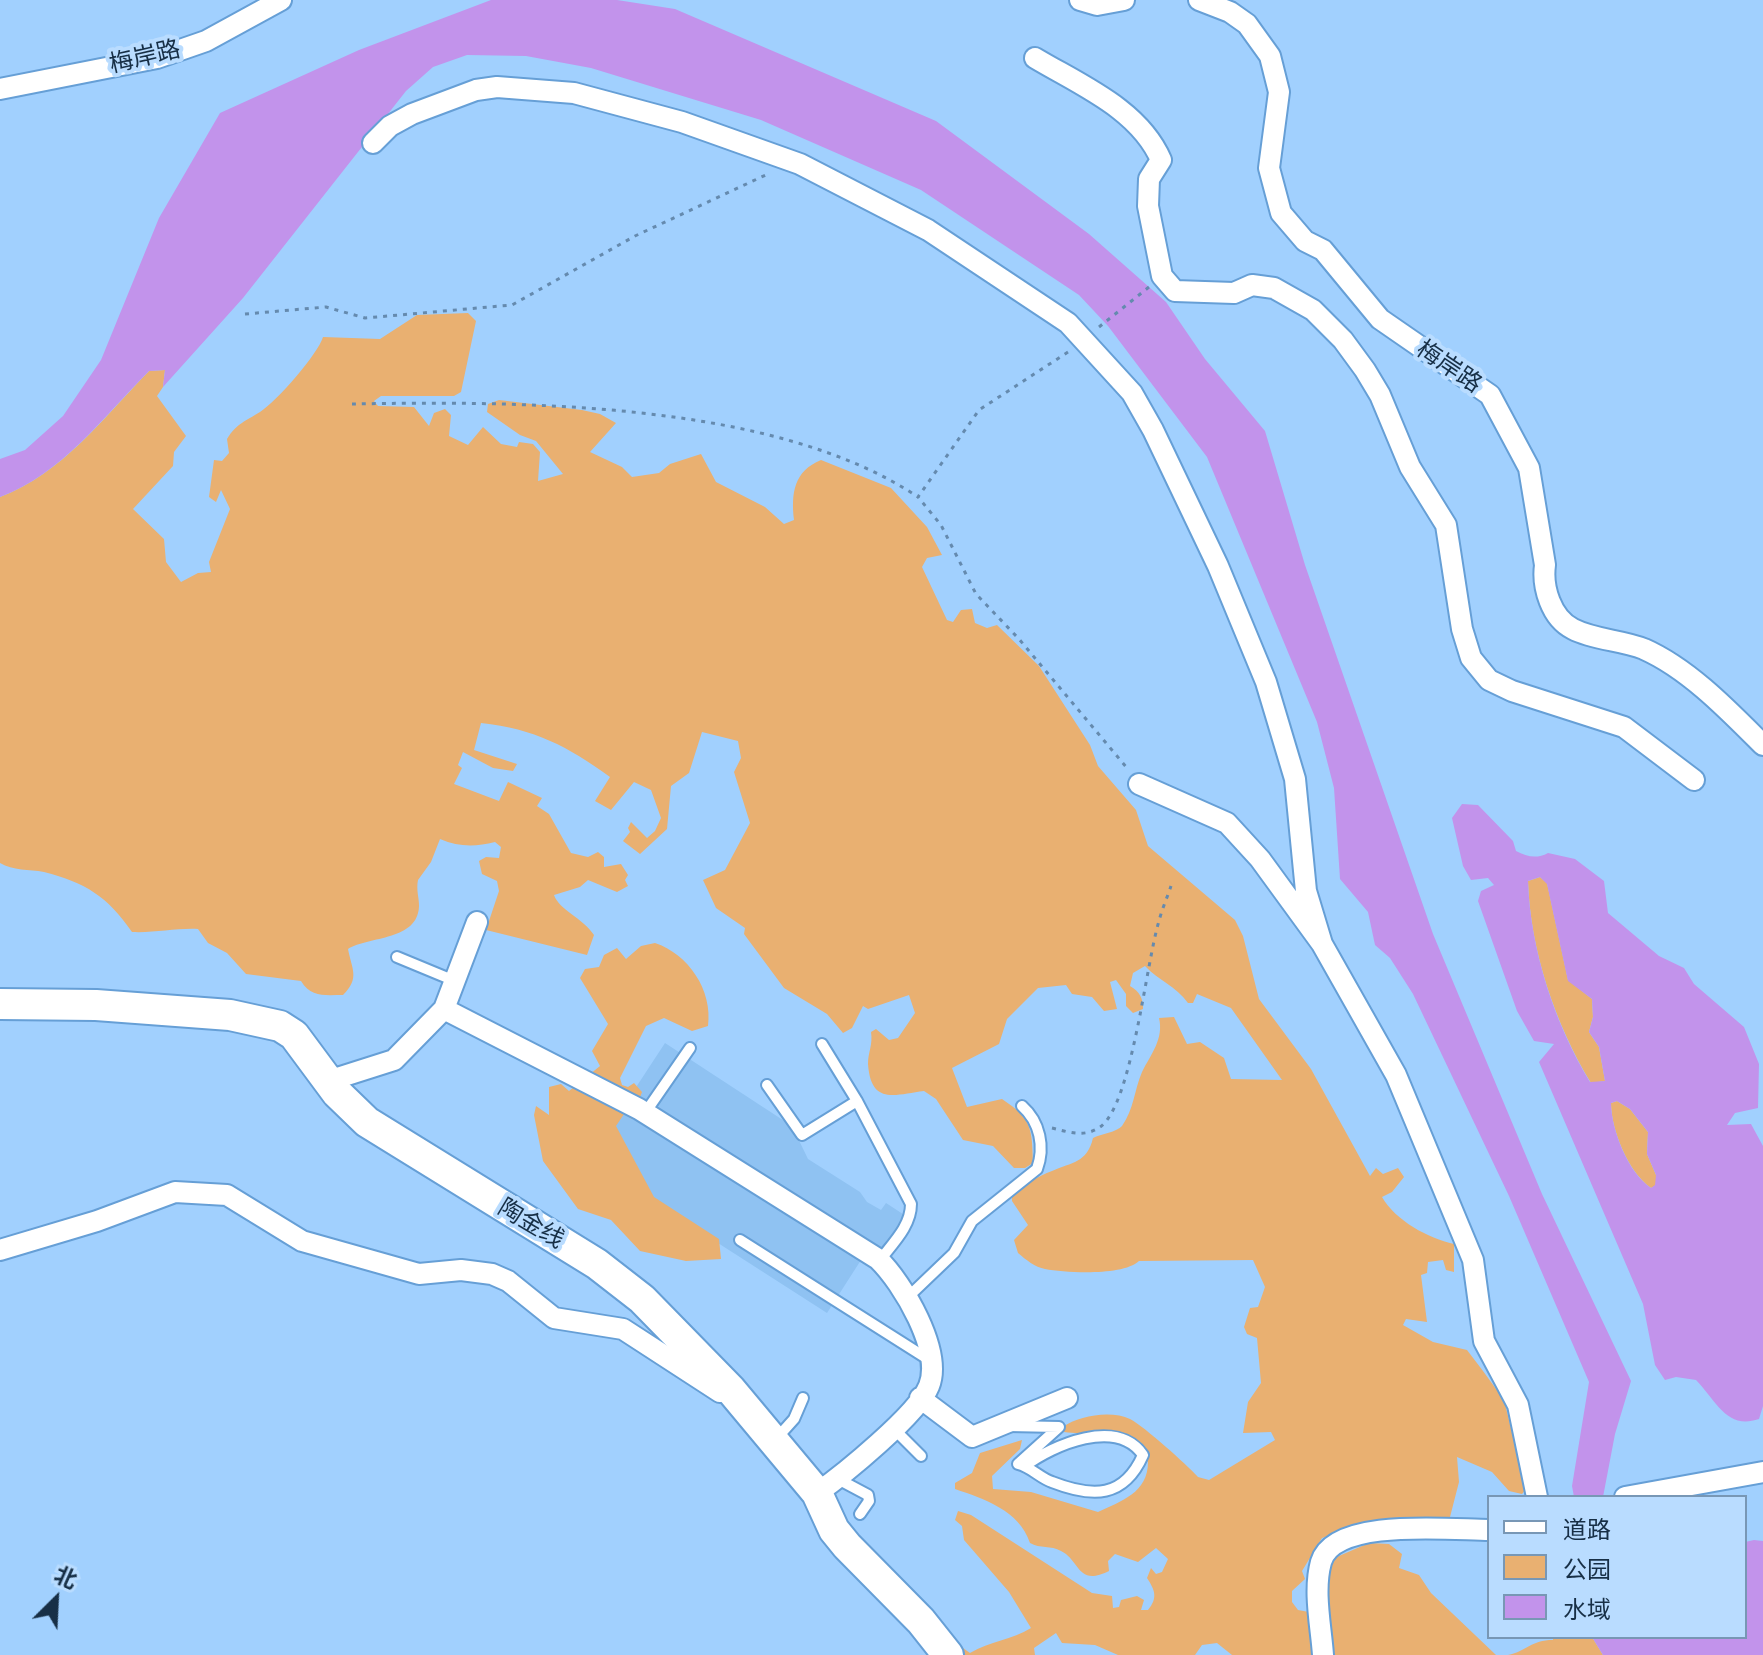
<!DOCTYPE html>
<html>
<head>
<meta charset="utf-8">
<style>
  body { margin:0 }
  #map { position:relative; width:1763px; height:1655px; overflow:hidden; background:#a1d0fe; font-family:Inter,"Noto Sans SC",sans-serif }
  canvas { display:block }
  .legend { position:absolute; left:1487px; top:1495px; width:260px; height:144px; box-sizing:border-box; background:#b9dcff; border:2px solid #7897b5; margin:0; padding:10px 14px; list-style:none; font-size:24px; color:#172f46 }
  .legend li { display:flex; align-items:center; gap:16px; height:40px }
  .legend b { width:40px; border:2px solid #7897b5 }
  .north { position:absolute; left:16px; top:1559px; width:80px; height:80px; -webkit-text-stroke:6px #b9dcff; paint-order:stroke; rotate:24deg; font-size:22px; font-weight:700; line-height:32px; text-align:center; color:#172f46 }
  .north::after { content:''; display:block; margin:auto; width:28px; height:36px; background:#172f46; clip-path:polygon(50% 0,100% 100%,50% 72%,0 100%) }
</style>
</head>
<body>
<div id="map">
<canvas width="1763" height="1655"></canvas>
<ul class="legend">
<li><b style="height:10px;background:#fff"></b>道路</li>
<li><b style="height:22px;background:#e9b071"></b>公园</li>
<li><b style="height:22px;background:#c293eb"></b>水域</li>
</ul>
<div class="north">北</div>
</div>
<script>
const context = document.querySelector('canvas').getContext('2d');
context.lineJoin = 'round';
function fillPath(path, color) { context.fillStyle = color; context.fill(path, 'evenodd'); }
function trace(path, color, width, dash) { context.strokeStyle = color; context.lineWidth = width; context.lineCap = dash ? 'butt' : 'round'; context.setLineDash(dash || []); context.stroke(path); }
function label(font, color, halo, rows, align = 'center') {
  context.font = font + ' Inter,"Noto Sans SC",sans-serif'; context.lineWidth = 8; context.setLineDash([]); context.textBaseline = 'middle'; context.strokeStyle = halo; context.fillStyle = color; for (const [text, x, y, turn = 0] of rows) {
    context.save(); context.translate(x, y); context.rotate((+turn || 0) * Math.PI / 180); context.textAlign = isNaN(turn) ? turn : align; if (halo) context.strokeText(text, 0, 0); context.fillText(text, 0, 0); context.restore();
  }
}
const built = new Path2D(`
  M665,1043L792,1126L808,1159L860,1192L867,1202L881,1210L886,1203L912,1220L880,1271L861,1260L827,1313L651,1200L610,1127Z`);
const green = new Path2D(`
  M468,313L476,321L461,392L454,396H381L374,401L378,406L414,407L429,426L434,413L445,409L451,415L449,436L468,445L483,427L501,444L517,447L519,442L533,444L540,452L538,481L563,474L536,441L520,435L487,412L488,404L499,400L582,410L600,414L616,423L590,452L622,467L632,477L659,473L670,464L701,454L716,482L765,507L784,524L794,520C791,493 794,471 821,460L891,488L927,527L942,555L927,558L922,567L947,620L953,622L961,610L972,609L975,623L987,628L997,625L1039,666L1090,745L1098,766L1136,810L1148,846L1235,920L1243,936L1259,999L1311,1069L1370,1176L1376,1168L1383,1174L1398,1168L1404,1177L1392,1192L1382,1197C1396,1221 1428,1238 1454,1244V1272L1446,1270L1443,1260L1428,1262L1427,1273L1421,1275L1427,1322L1406,1319L1403,1325L1433,1342L1467,1350L1483,1371L1504,1400L1526,1489L1522,1494L1509,1491L1492,1472L1457,1457L1459,1482L1450,1517L1368,1523L1322,1538L1302,1571L1305,1579L1292,1591V1602L1298,1610L1309,1612L1316,1655H1232L1217,1643L1202,1645L1195,1655H1118L1095,1645L1062,1643L1056,1633L1034,1648L1035,1655H957L953,1641L970,1653C990,1641 1012,1640 1031,1628L1009,1592L964,1540L962,1526L955,1520L958,1511L971,1515L1092,1593L1112,1596L1113,1608L1119,1607L1121,1600L1137,1596L1144,1600L1141,1610H1148C1158,1598 1155,1590 1147,1578L1151,1568L1156,1574L1162,1572L1168,1559L1156,1548L1138,1562L1115,1554L1108,1561L1109,1571C1077,1587 1080,1560 1061,1551C1051,1545 1040,1549 1030,1543C1019,1510 984,1499 955,1489V1483L972,1473L980,1453L1022,1440L1020,1449L992,1476L993,1489L1031,1492L1098,1512C1121,1501 1148,1493 1148,1462C1114,1428 1107,1437 1064,1432L1063,1427C1079,1415 1112,1410 1130,1419C1145,1427 1186,1464 1198,1477L1209,1480L1275,1440L1271,1432L1243,1433L1248,1402L1261,1383L1257,1338L1247,1334L1244,1327L1250,1308L1258,1307L1265,1287L1253,1260L1139,1261C1123,1276 1067,1273 1045,1269C1035,1267 1026,1260 1018,1253L1014,1240L1028,1225L1012,1201V1192C1025,1185 1038,1176 1052,1171C1072,1162 1087,1163 1093,1138C1101,1134 1117,1132 1122,1126C1134,1109 1134,1091 1142,1072C1151,1054 1164,1039 1159,1018L1174,1017L1187,1044L1200,1042L1224,1058L1231,1079L1282,1080L1231,1008L1197,994L1193,1003H1188C1176,986 1159,981 1145,966L1133,973L1130,986C1140,992 1143,998 1143,1009L1133,1013L1126,1006V994L1116,980L1110,982L1117,1009L1104,1011L1092,997L1072,994L1066,985L1038,988L1007,1019L999,1044L952,1068L967,1107L1002,1099C1032,1119 1032,1128 1033,1163L1025,1168H1014L993,1146L963,1140L936,1099L924,1091C894,1095 871,1105 868,1064C868,1052 873,1045 871,1032L876,1029L889,1040L898,1038L915,1013L909,995L868,1009L863,1006L852,1028L843,1033L827,1014L784,988L744,934L745,928L716,908L703,880L725,870L750,823L734,772L741,758L738,741L702,732L689,773L671,786L667,829L640,854L623,841L630,832L628,828L631,822L647,838L655,831L661,818L651,790L634,782L611,810L595,801L610,777C567,746 535,729 481,723L474,750L517,764L513,771L493,768L463,752L458,765L462,768L454,784L499,801L508,782L542,798L537,806L549,814L571,853L588,857L598,852L604,857V867L621,864L628,875L625,880L628,886L617,892L588,880L580,887L554,895C559,910 583,918 594,935L587,955L486,930L499,891L497,881L482,874L479,861L486,857L499,858L501,847L495,842C475,847 459,847 440,839L431,862L418,880C416,890 419,897 419,906C418,941 369,936 348,949C352,970 360,978 343,995C326,995 311,998 301,981L246,974L227,953L208,943L198,929C176,928 155,933 132,932C107,896 86,883 44,872C29,869 13,871 0,863V497C62,474 104,417 149,371L165,370L163,387L157,396L186,436L174,452L173,466L133,509L164,539L166,562L181,582L198,573L211,572L209,562L230,509L221,490L216,502L209,497L214,460L222,461L229,453L227,439C237,423 246,421 260,412C277,401 318,354 323,337L380,339L417,315Z
  M1540,877L1547,883L1568,980L1592,999L1593,1017L1589,1032L1599,1047L1605,1081L1591,1083C1555,1024 1530,949 1528,881Z
  M655,943C688,954 713,990 708,1026L692,1031L664,1018L646,1026L620,1078L622,1085L628,1087L634,1083L642,1092L632,1119L624,1114L616,1126L654,1197L719,1239L721,1259L686,1261L640,1251L611,1220L578,1209L543,1161L534,1115L536,1106L549,1115V1087L561,1084L569,1091L600,1066L592,1051L608,1024L580,978L585,969L599,967L604,955L617,948L626,959L641,946Z
  M1617,1101L1630,1109L1648,1132L1647,1154L1656,1175V1186L1651,1188C1628,1172 1611,1129 1611,1103Z
  M1369,1543L1389,1544L1402,1554L1399,1568L1419,1575L1431,1593L1496,1655H1333L1325,1588L1332,1559Z
  M1553,1637H1592L1603,1655H1508C1527,1651 1531,1640 1553,1640Z`);
const water = new Path2D(`
  M491,0H617L675,9L936,121L1089,234L1166,302L1205,359L1265,431L1305,565L1433,934L1542,1194L1631,1381L1615,1434L1603,1497H1574L1572,1486L1589,1382L1509,1196L1413,994L1390,958L1375,945L1368,912L1340,879L1334,788L1317,722L1207,457L1108,326L1079,295L921,190L761,120L591,68L526,56L467,55L433,67L406,91L243,298L163,387L165,370L149,371C103,417 62,474 0,497V459L25,450L63,416L101,360L159,218L220,113L359,50Z
  M1462,804L1478,805L1513,841L1516,851C1527,857 1537,859 1548,853L1575,859L1604,881L1608,913L1659,956L1684,968L1694,984L1744,1027L1759,1064L1758,1108L1735,1113L1727,1125L1751,1124L1763,1146V1406L1759,1419C1727,1430 1717,1402 1696,1380L1676,1377L1665,1380L1655,1365L1643,1304L1539,1062L1554,1044L1534,1041L1517,1011L1478,901L1481,891L1494,885L1488,878L1471,880L1463,866L1452,818ZM1540,877L1547,884L1568,981L1592,999L1593,1017L1589,1032L1599,1047L1605,1081L1590,1082C1555,1025 1530,949 1528,881ZM1617,1101L1630,1109L1648,1132L1647,1154L1656,1175L1655,1185L1651,1188C1628,1173 1611,1129 1611,1103Z
  M1754,1540L1763,1541V1655H1603L1592,1637H1745V1542Z`);
const path = new Path2D(`
  M245,314L326,307L365,318L512,305L635,236L770,173
  M1099,327L1149,287
  M1068,352L979,410L918,497L941,525L976,594L1019,639L1127,768
  M352,404C521,401 775,401 918,497
  M1052,1128C1069,1132 1084,1138 1100,1127C1132,1105 1146,963 1159,921C1162,909 1167,898 1171,886`);
const lane = new Path2D(`
  M397,957L455,981
  M822,1044L857,1101
  M767,1085L802,1135L857,1101L911,1204C911,1226 893,1243 880,1260
  M645,1113L690,1048
  M740,1240L931,1361
  M908,1297L954,1253L972,1221L1037,1169C1045,1147 1040,1122 1022,1106
  M1008,1426L1059,1427L1018,1464C1031,1467 1040,1478 1052,1482C1093,1498 1124,1498 1143,1455C1117,1417 1053,1445 1025,1466
  M893,1428L921,1456
  M776,1439L794,1419L803,1398
  M836,1478L868,1495L869,1501L860,1514`);
const street = new Path2D(`
  M1080,0L1097,5L1124,0
  M1199,0L1230,12L1247,24L1270,56L1279,92L1269,168L1281,213L1305,241L1323,250L1380,319L1490,395L1529,468L1545,565C1542,587 1551,618 1573,629C1594,640 1622,640 1644,649C1689,669 1729,711 1763,745
  M1035,58C1080,85 1139,109 1161,160L1149,179L1148,206L1162,276L1175,291L1234,293L1252,285L1274,288L1313,310L1343,340L1365,370L1380,395L1410,467L1446,525L1462,629L1471,658L1489,680L1512,691L1624,727L1694,780
  M0,89L157,58L206,41L281,0
  M373,143L390,126L412,114L476,90L497,87L574,93L682,122L800,164L928,230L1068,323L1132,393L1153,430L1218,566L1266,682L1295,779L1306,891L1322,944
  M1139,784L1227,823L1260,859L1322,944L1396,1075L1473,1260L1484,1341L1518,1405L1537,1497
  M444,1009L477,922
  M328,1081L394,1060L444,1009L639,1109L878,1259C903,1283 943,1351 929,1386C918,1414 843,1475 817,1493
  M0,1250L97,1221L175,1192L227,1195L302,1241L419,1274L461,1270L492,1274L508,1281L554,1318L623,1329L720,1392
  M920,1398L972,1437L1067,1398
  M1625,1497L1763,1472
  M1323,1655C1321,1626 1313,1591 1321,1562C1334,1517 1452,1530 1489,1530`);
const secondary = new Path2D(`
  M0,1004L96,1005L230,1015L280,1026L294,1035L337,1093L367,1122L597,1264L642,1299L731,1390L817,1493L834,1530L847,1546L921,1621L948,1655`);
const streetNames = [
  ["梅岸路",145,57,-13],
  ["梅岸路",1449,367,34],
  ["陶金线",531,1224,31]
];
fillPath(built, '#8fc2f2');
fillPath(green, '#e9b071');
fillPath(water, '#c293eb');
trace(lane, '#669fd6', 14);
trace(street, '#669fd6', 24);
trace(secondary, '#669fd6', 34);
trace(path, '#658aae', 3, [4, 6]);
trace(lane, '#fff', 10);
trace(street, '#fff', 20);
trace(secondary, '#fff', 30);
label('24px', '#172f46', '#b9dcff', streetNames);
</script>
</body>
</html>
